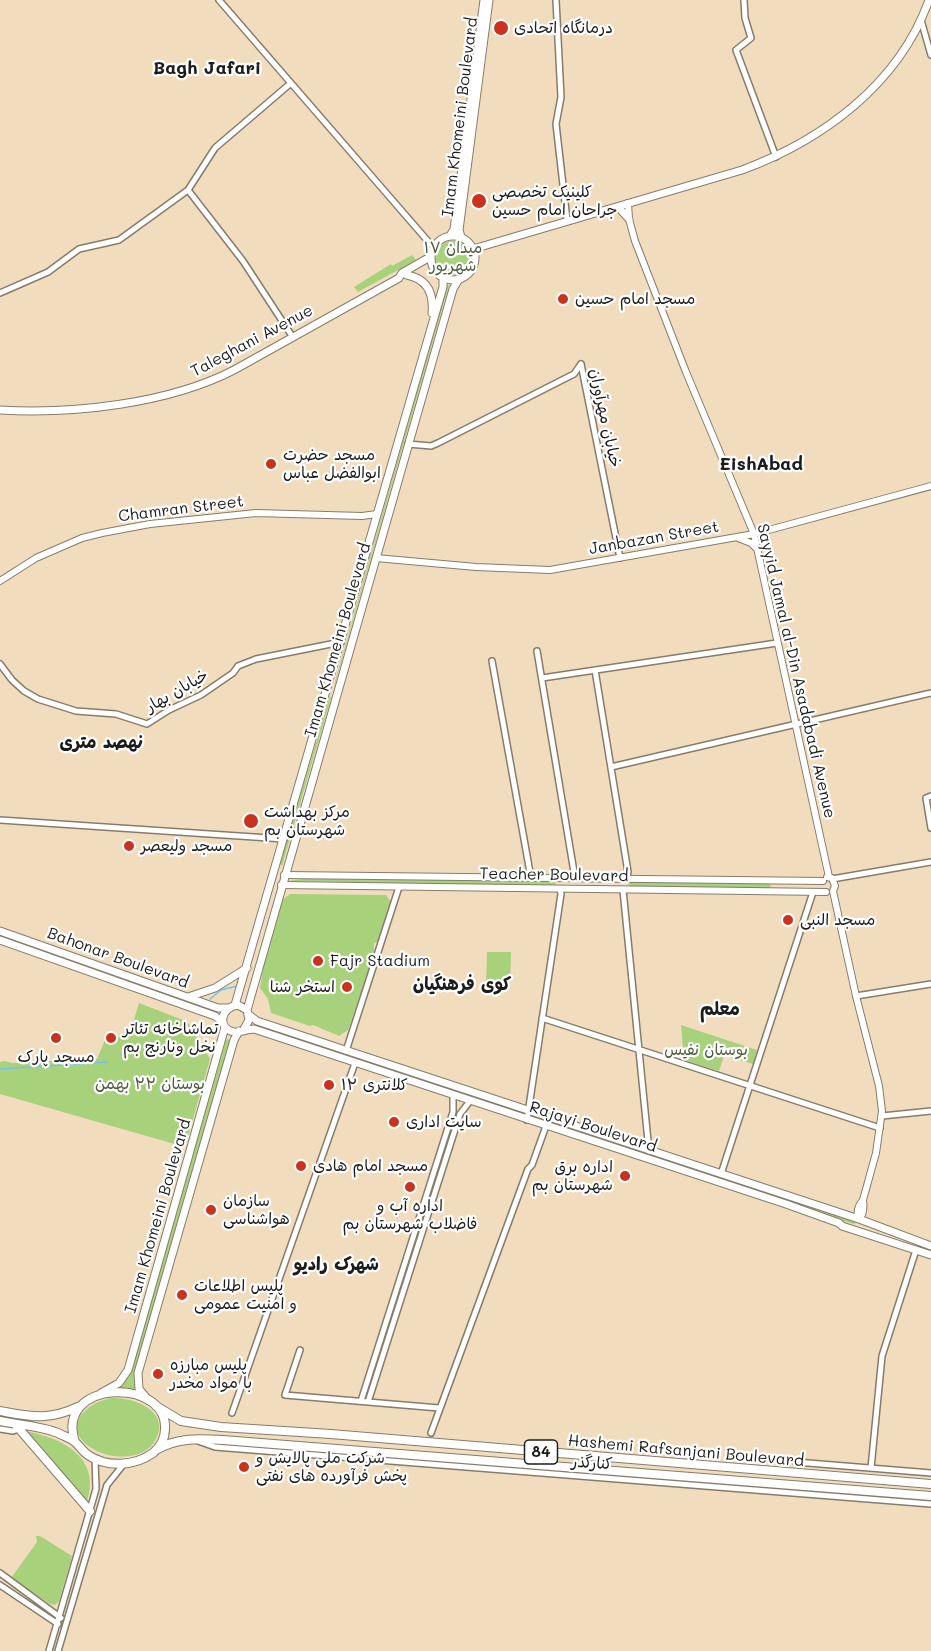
<!DOCTYPE html>
<html>
<head>
<meta charset="utf-8">
<style>
  body { margin:0 }
  canvas { display:block; background:#f1ddbd }
</style>
</head>
<body>
<canvas width="931" height="1651"></canvas>
<script>
const context = document.querySelector('canvas').getContext('2d');
context.lineJoin = 'round';
function fillPath(path, color) { context.fillStyle = color; context.fill(path, 'evenodd'); }
function trace(path, color, width, dash) { context.strokeStyle = color; context.lineWidth = width; context.lineCap = dash ? 'butt' : 'round'; context.setLineDash(dash || []); context.stroke(path); }
function label(font, color, halo, rows, align = 'center') {
  context.font = font + ' Mali,"Playpen Sans Arabic",sans-serif'; context.lineWidth = 4.5; context.setLineDash([]); context.textBaseline = 'middle'; context.strokeStyle = halo; context.fillStyle = color; for (const [text, x, y, turn = 0] of rows) {
    context.save(); context.translate(x, y); context.rotate((+turn || 0) * Math.PI / 180); context.textAlign = isNaN(turn) ? turn : align; if (halo) context.strokeText(text, 0, 0); context.fillText(text, 0, 0); context.restore();
  }
}
const green = new Path2D(`
  M436 258a17 17 0 1 1 34 0a17 17 0 1 1-34 0Z
  M412,255L416,260L358,292L354,287L391,264L392,266Z
  M449,285L335,684L334,685L447,286Z
  M330,696L331,698L282,866L280,864Z
  M311,878L554,881L556,883L553,886L287,881Z
  M630,882L769,884L771,886L769,888L630,887L628,884Z
  M290,894L386,895L391,902L378,942L374,943V955L348,1030L339,1036L313,1025L310,1026L271,1013L268,999L260,988L263,968L282,900Z
  M487,952H511L510,986L486,987Z
  M139,1003L183,1020L189,1024L210,1059L185,1147L0,1094V1062L5,1061L12,1063L97,1059L105,1040L113,1042L116,1036L128,1040Z
  M681,1025L757,1050L753,1064L724,1055L719,1071L684,1060Z
  M228,1039L230,1041L135,1372L137,1391L119,1388L131,1371L226,1040Z
  M535,1116L856,1221V1223L853,1224L535,1120L533,1118Z
  M112,1398C133,1397 171,1411 156,1439C145,1462 108,1460 90,1447C61,1427 86,1402 112,1398Z
  M24,1431C61,1437 102,1457 87,1502Z
  M36,1536H40L72,1556L59,1601L55,1605L50,1604L11,1578L37,1542Z`);
const stream = new Path2D(`
  M210,999L221,990L237,986
  M0,1069L107,1062`);
const tertiary = new Path2D(`
  M219,0L433,247
  M556,0L561,97L556,124L567,220
  M744,0L745,18L751,38L736,50L776,157
  M921,20L931,55
  M188,190L243,261L292,336
  M0,293L48,272L79,249L119,240L188,190L215,148L291,83
  M581,364L620,558
  M408,444L431,446L438,443L574,374L581,364
  M537,651L575,878
  M492,661L531,878
  M0,664L12,680L24,691L38,699L76,711L116,714L147,724L169,710L201,695L233,673L238,666L256,659L341,642
  M595,670L628,872L626,879
  M542,678L777,643
  M611,767L931,693
  M931,796L926,798L931,828
  M0,820L284,839
  M832,879L931,862
  M623,890L649,1151
  M856,996L931,984
  M542,1018L880,1128
  M346,1051L399,887
  M882,1116L931,1111
  M527,1120L561,894L560,889
  M721,1174L813,892
  M300,1350L285,1395L439,1408
  M361,1401L453,1112V1095
  M368,1402L460,1114L470,1101
  M232,1413L355,1063
  M0,1429L13,1431L22,1428
  M431,1433L528,1169L532,1165L546,1126
  M198,1441L215,1447L931,1504
  M796,1462L931,1473
  M871,1468L882,1356L916,1250
  M0,1573L61,1618
  M0,1585L58,1624
  M49,1651L96,1489L95,1458
  M58,1651L107,1485L123,1465`);
const secondary = new Path2D(`
  M628,203L629,219L635,241L686,372L754,534L829,877
  M738,538L751,543L757,549
  M376,558L476,567L550,570L754,534L931,486
  M0,581L36,558L82,538L102,533L150,524L256,513L362,516L377,514
  M284,875L823,881
  M827,877L832,878L835,886L833,891L856,996L879,1086L882,1111L876,1153L863,1200C858,1206 856,1212 859,1219
  M281,885L826,892
  M859,1219C864,1214 864,1207 863,1200`);
const primary = new Path2D(`
  M616,208L620,209L629,219
  M431 258a22 22 0 1 1 44 0a22 22 0 1 1-44 0Z
  M450,236L454,229L484,0
  M461,237L459,230L489,0
  M473,249L742,170C823,140 899,84 929,0
  M407,275C427,279 434,293 432,313
  M0,410C74,414 168,404 234,370L399,278L402,273L430,257
  M0,931L218,1008H228
  M0,940L215,1016L223,1022
  M188,997L215,988L247,968
  M235,1005L443,287V277
  M247,1010L453,289L459,279
  M249,1015L257,1021L859,1219L931,1246
  M244,1029L249,1020L247,1010L238,1005C220,1007 217,1029 234,1032C240,1033 247,1029 254,1029L786,1204L839,1223L842,1226L931,1255
  M101,1393L119,1383L128,1370L225,1027
  M149,1401L139,1389L138,1373L234,1040L239,1031`);
const trunk = new Path2D(`
  M156,1406L181,1421L221,1427L331,1434L931,1484
  M0,1411C33,1417 48,1421 80,1406
  M0,1421C19,1425 41,1426 58,1433C63,1436 71,1438 75,1442C80,1446 82,1451 88,1455C107,1468 135,1466 153,1453C160,1447 165,1438 165,1429C168,1377 54,1379 75,1442
  M15,1424L90,1511
  M156,1450C178,1437 199,1439 223,1440L931,1496`);
const markers = [
  [501,28,8,"#c8321e"],
  [479,201,8,"#c8321e"],
  [563,299,6,"#c8321e"],
  [271,464,6,"#c8321e"],
  [251,821,8,"#c8321e"],
  [129,846,6,"#c8321e"],
  [788,920,6,"#c8321e"],
  [318,961,6,"#c8321e"],
  [347,987,6,"#c8321e"],
  [56,1038,6,"#c8321e"],
  [111,1038,6,"#c8321e"],
  [329,1085,6,"#c8321e"],
  [394,1122,6,"#c8321e"],
  [301,1166,6,"#c8321e"],
  [625,1176,6,"#c8321e"],
  [410,1187,6,"#c8321e"],
  [211,1210,6,"#c8321e"],
  [182,1295,6,"#c8321e"],
  [158,1374,6,"#c8321e"],
  [244,1467,6,"#c8321e"]
];
const shields = [
  [541,1452,33]
];
const shieldNames = [
  ["84",541,1452]
];
const poiNames = [
  ["درمانگاه اتحادی",514,28],
  ["کلینیک تخصصی",492,192],
  ["جراحان امام حسین",492,210],
  ["مسجد امام حسین",575,299],
  ["مسجد حضرت",283,455],
  ["ابوالفضل عباس",283,473],
  ["مرکز بهداشت",264,812],
  ["شهرستان بم",264,830],
  ["مسجد ولیعصر",141,846],
  ["مسجد النبی",800,920],
  ["Fajr Stadium",330,961],
  ["استخر شنا",335,987,"right"],
  ["تماشاخانه تئاتر",123,1029],
  ["نخل ونارنج بم",123,1047],
  ["مسجد پارک",56,1057,"center"],
  ["کلانتری ۱۲",341,1085],
  ["سایت اداری",406,1122],
  ["مسجد امام هادی",313,1166],
  ["اداره برق",613,1167,"right"],
  ["شهرستان بم",613,1185,"right"],
  ["سازمان",223,1201],
  ["هواشناسی",223,1219],
  ["اداره آب و",410,1206,"center"],
  ["فاضلاب شهرستان بم",410,1224,"center"],
  ["پلیس اطلاعات",194,1286],
  ["و امنیت عمومی",194,1304],
  ["پلیس مبارزه",170,1365],
  ["با مواد مخدر",170,1383],
  ["شرکت ملی پالایش و",256,1458],
  ["پخش فرآورده های نفتی",256,1476]
];
const streetNames = [
  ["Imam Khomeini Boulevard",460,117,-83],
  ["Taleghani Avenue",252,341,-28],
  ["خیابان مهرآوران",605,418,78],
  ["Chamran Street",181,509,-7],
  ["Janbazan Street",654,538,-10],
  ["Imam Khomeini Boulevard",338,640,-74],
  ["Sayyid Jamal al-Din Asadabadi Avenue",796,671,77],
  ["خیابان بهار",177,691,-30],
  ["Teacher Boulevard",554,875,1],
  ["Bahonar Boulevard",118,958,20],
  ["Rajayi Boulevard",593,1127,18],
  ["Imam Khomeini Boulevard",158,1216,-74],
  ["Hashemi Rafsanjani Boulevard",686,1451,5],
  ["کنارگذر",592,1463,4]
];
const parkNames = [
  ["میدان ۱۷",453,248],
  ["شهریور",453,266],
  ["بوستان نفیس",706,1050],
  ["بوستان ۲۲ بهمن",150,1084]
];
const neighbourhoodNames = [
  ["Bagh Jafari",207,68],
  ["EishAbad",761,464],
  ["نهصد متری",102,742],
  ["کوی فرهنگیان",462,984],
  ["معلم",720,1009],
  ["شهرک رادیو",336,1264]
];
fillPath(green, '#a8d17c');
trace(stream, '#77beef', 1.5);
trace(tertiary, '#867c6c', 8);
trace(secondary, '#867c6c', 8);
trace(primary, '#867c6c', 9);
trace(trunk, '#867c6c', 10);
trace(tertiary, '#fff', 5);
trace(secondary, '#fff', 6);
trace(primary, '#fff', 7);
trace(trunk, '#fff', 8);
for (const [x, y, r, color] of markers) { const dot = new Path2D(); dot.arc(x, y, r, 0, 2 * Math.PI); context.fillStyle = color; context.fill(dot); trace(dot, '#fff', 2); }
for (const [x, y, w] of shields) { const box = new Path2D(); box.roundRect(x - w / 2, y - 12, w, 24, 4.5); context.fillStyle = '#fff'; context.fill(box); trace(box, '#1c1c1c', 1.5); }
label('bold 15px', '#1c1c1c', null, shieldNames);
label('16px', '#1c1c1c', '#fff', poiNames, 'left');
label('16px', '#1c1c1c', '#fff', streetNames);
label('16px', '#4d5b3e', '#fff', parkNames);
label('bold 18px', '#1c1c1c', '#fff', neighbourhoodNames);
</script>
</body>
</html>
